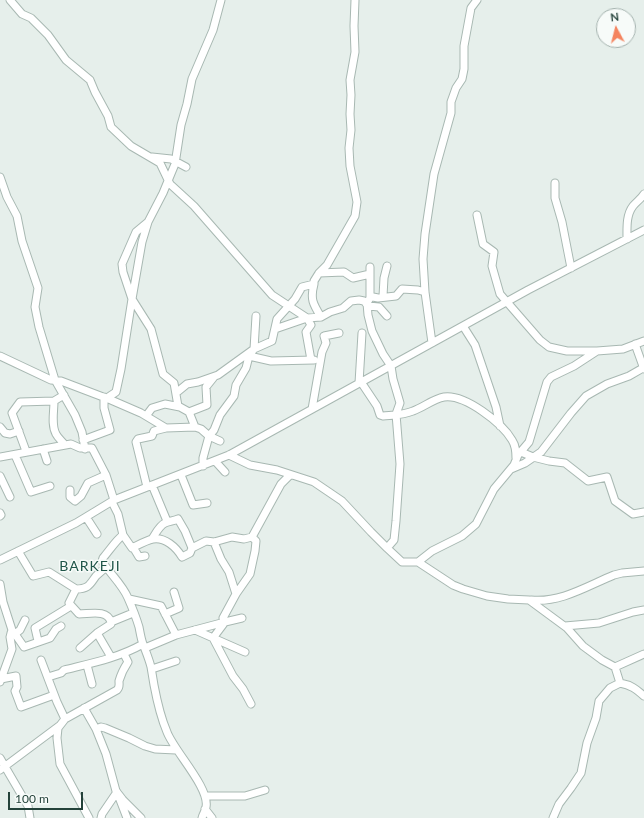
<!DOCTYPE html>
<html>
<head>
<meta charset="utf-8">
<style>
  body { margin:0 }
  #map { position:relative; width:644px; height:818px; overflow:hidden; background:#e6efeb; font-family:Lato,sans-serif }
  canvas { display:block }
  .north { position:absolute; left:596px; top:8px; width:40px; height:40px; box-sizing:border-box; background:#f7fbf9; border:1px solid #a3b1ad; border-radius:50%; rotate:353deg; font-size:11px; font-weight:700; line-height:16px; text-align:center; color:#24423a }
  .north::after { content:''; display:block; margin:auto; width:14px; height:18px; background:#f4845f; clip-path:polygon(50% 0,100% 100%,50% 72%,0 100%) }
  .scale { position:absolute; left:8px; top:792px; width:75px; height:18px; box-sizing:border-box; border:2px solid #24423a; border-top:0; padding-left:5px; font-size:12px; line-height:14px; white-space:nowrap; color:#24423a; -webkit-text-stroke:3px #f7fbf9; paint-order:stroke }
</style>
</head>
<body>
<div id="map">
<canvas width="644" height="818"></canvas>
<div class="north">N</div>
<div class="scale">100 m</div>
</div>
<script>
const context = document.querySelector('canvas').getContext('2d');
context.lineJoin = 'round';
function trace(path, color, width, dash) { context.strokeStyle = color; context.lineWidth = width; context.lineCap = dash ? 'butt' : 'round'; context.setLineDash(dash || []); context.stroke(path); }
function label(font, color, halo, rows, align = 'center') {
  context.font = font + ' Lato,sans-serif'; context.lineWidth = 3; context.setLineDash([]); context.textBaseline = 'middle'; context.strokeStyle = halo; context.fillStyle = color; for (const [text, x, y, turn = 0] of rows) {
    context.save(); context.translate(x, y); context.rotate((+turn || 0) * Math.PI / 180); context.textAlign = isNaN(turn) ? turn : align; if (halo) context.strokeText(text, 0, 0); context.fillText(text, 0, 0); context.restore();
  }
}
const minor = new Path2D(`
  M10,0L22,14L31,18L48,35L66,60L90,80L95,92L108,116L111,127L131,146L160,163L170,184L194,206L272,295L307,318L311,325L306,332L311,360
  M152,157L171,159L186,167
  M0,177L7,197L17,216L22,241L38,288L35,307L39,327L55,380L75,415L82,432L85,449
  M555,183V198L562,222L571,268
  M477,215L483,244L494,252L492,266L500,294L540,340L549,347L567,351H597
  M148,222L142,242L132,299L151,329L163,374L174,383L178,406
  M627,239C627,228 626,215 633,206C636,202 641,199 644,194
  M370,267V298L367,303L368,315L372,331L383,354L391,366L393,379L400,403L396,414L400,464L396,521L394,540L387,548L402,562H418L453,585L463,589L487,596L508,599L529,600L567,628L583,646L602,660L615,667L620,683C631,685 636,689 644,696
  M319,273L327,265L355,216L357,202L350,166L349,148L351,130L350,114L351,95L350,80L355,52L354,26L355,0
  M314,284C310,299 313,304 321,317
  M383,296L384,278L387,266
  M370,298L373,297L378,298L396,296L402,289L418,290L425,292
  M463,326L475,345L496,407L500,426
  M275,329L307,318L321,317L330,312L343,308L351,301L359,300L364,301L368,306L379,307L387,316
  M432,343L425,292L423,259L425,234L434,174L451,113V102L456,88L462,79L464,69V46L471,8L477,0
  M635,344L644,369
  M0,356L51,380L61,381L111,400L141,413L166,428L195,427L201,429L209,436L220,441
  M249,356L271,361L314,360
  M361,382L377,406L380,415L383,416C393,415 404,415 413,411C424,407 433,399 444,397C465,394 502,423 512,440C516,446 516,452 516,458
  M359,383L362,333
  M176,393L187,384L198,382L218,375L254,349L256,316
  M107,398L116,392L121,369L132,299L123,272L122,264L136,232L148,222L163,193L175,164L181,125L187,104L192,79L213,30L221,0
  M54,401C54,412 51,425 56,434C58,438 62,441 65,445
  M312,409L322,352L326,343L324,336L339,333
  M189,412L207,405L206,387L214,377
  M146,416L152,408L165,404L180,407L189,412L195,427
  M0,427L5,433L10,434L19,431
  M83,440L110,430L104,408V397
  M43,449L47,461
  M26,451L12,413L20,402L54,401L64,395
  M521,452L533,457L549,461L565,463L588,481L607,477L615,501L633,514L644,512
  M15,455L31,492L50,486
  M229,455L250,465L277,470L314,482L342,501L371,532L387,548
  M0,457L71,444L80,448H92L106,475L114,500
  M215,461L225,472
  M203,466V458L209,436L214,430L220,415L234,396L236,385L246,368L249,356L254,349L272,341L277,319L295,299L302,287L314,284V281L319,273L344,272L353,278L370,274
  M511,469L525,463L541,452L571,413L586,396L607,384L629,376L643,368
  M181,475L193,505L207,503
  M0,476L10,497
  M152,485L167,521
  M147,487L136,442L138,439L152,436L154,431L166,428
  M70,490V497L75,501L81,496L88,483L106,475
  M112,502L118,514L123,535L132,548C138,545 147,540 153,539C165,537 176,547 182,557L190,553L192,548L206,541L214,542L232,537L244,539L252,537L256,541L255,551L250,574L236,594L223,618L225,622L176,635L145,648
  M0,513L1,515L0,516
  M86,517L97,534
  M123,535C117,539 109,551 103,558L102,561C110,574 122,584 128,598C132,607 136,617 139,627C140,632 141,639 143,644C146,652 149,659 151,667C152,673 153,679 154,685C157,701 161,718 167,732C174,751 210,788 206,807C206,810 203,814 202,818
  M252,537L281,484L290,475
  M152,539C156,533 159,526 165,523C169,521 174,521 178,519L185,531L192,548
  M214,542L221,559L229,572L236,594
  M133,547L139,557L145,556
  M18,551L33,576L49,572L76,589
  M0,560L76,523L114,500L229,455L528,290L644,230
  M418,562L432,551L462,536L476,524L494,489L514,465L518,455L529,442L547,382L551,377L574,366L597,351L623,349L644,341
  M106,567C103,570 99,573 96,576C90,584 89,589 76,589L69,603L79,614C90,614 107,609 111,622
  M0,584L3,602L12,630L11,633L15,634L24,647L50,638L56,629L61,626
  M129,599L161,606L176,635
  M531,600C561,603 587,586 614,575L622,573L644,571
  M165,614L179,608L174,592
  M242,618L225,622L213,638L233,676L243,689L251,704
  M565,626L599,623L633,612L644,610
  M195,630L245,652
  M97,633L111,657
  M15,634L20,630L25,620
  M38,641L35,628L71,606
  M80,648L97,633L111,624V622L133,613
  M41,660L57,702L65,719
  M87,665L92,684
  M615,667L644,654
  M152,669L176,661
  M48,677L61,673L64,670C92,663 118,658 143,644
  M1,679L16,676L17,687L15,691L21,707L54,695
  M0,682L12,649L10,637L11,633
  M84,708L96,729L106,754L116,791L123,800L141,818
  M96,729L101,727L105,728L129,738L145,746L155,749L176,750
  M0,758L28,806L30,818
  M0,770L59,726
  M205,796H245L265,790
  M205,809L212,818
  M89,818L60,764L57,738L58,728L65,719L117,690C120,687 119,685 119,681C121,674 124,668 128,662L124,654
  M101,818L102,814L117,792L127,818
  M553,818L559,804L571,788L581,773L587,743L596,718L599,701L610,688L620,683`);
const quarterNames = [
  ["BARKEJI",90,566]
];
trace(minor, '#a8b8b2', 9);
trace(minor, '#fff', 7);
context.letterSpacing = '1px';
label('14px', '#1f5548', '#f7fbf9', quarterNames);
context.letterSpacing = '0px';
</script>
</body>
</html>
